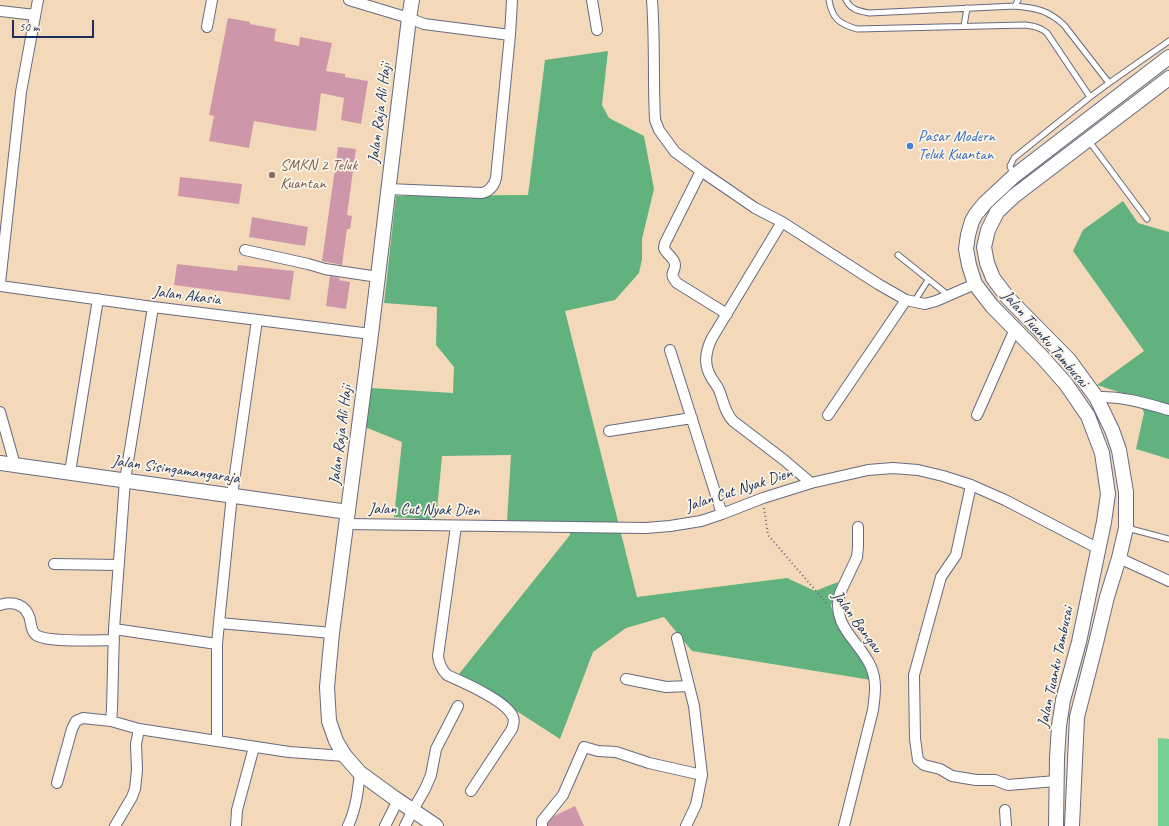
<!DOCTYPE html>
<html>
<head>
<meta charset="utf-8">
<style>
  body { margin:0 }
  #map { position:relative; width:1169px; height:826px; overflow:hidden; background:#f3d9ba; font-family:Caveat,sans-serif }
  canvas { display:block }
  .scale { position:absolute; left:12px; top:20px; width:82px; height:18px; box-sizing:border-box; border:2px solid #1b2f5e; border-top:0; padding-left:5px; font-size:12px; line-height:14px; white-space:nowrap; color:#1b2f5e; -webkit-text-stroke:3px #fcf5e5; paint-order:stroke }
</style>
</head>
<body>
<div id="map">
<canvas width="1169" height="826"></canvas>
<div class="scale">50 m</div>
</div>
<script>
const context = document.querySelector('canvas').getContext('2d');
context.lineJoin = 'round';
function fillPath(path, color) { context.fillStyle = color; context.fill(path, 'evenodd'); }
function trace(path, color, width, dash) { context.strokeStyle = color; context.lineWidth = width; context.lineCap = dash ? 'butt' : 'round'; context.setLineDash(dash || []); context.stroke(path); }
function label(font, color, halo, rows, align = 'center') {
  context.font = font + ' Caveat,sans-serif'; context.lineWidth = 3.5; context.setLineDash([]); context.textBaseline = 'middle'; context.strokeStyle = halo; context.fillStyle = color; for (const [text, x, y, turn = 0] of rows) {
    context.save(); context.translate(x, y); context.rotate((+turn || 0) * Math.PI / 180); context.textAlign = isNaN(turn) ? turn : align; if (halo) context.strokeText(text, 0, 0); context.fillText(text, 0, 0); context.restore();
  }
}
const green = new Path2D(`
  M1158,738L1169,739V826H1158Z`);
const forest = new Path2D(`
  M608,51L602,105L609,118L644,136L654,189L642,239V259L639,273L615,300L565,311L637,597L787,578L815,591L838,582L831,606L836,621L867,664L871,680L692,651L664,617L626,628L593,652L560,739L459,674L570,535V524L507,522L511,455L442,456L436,520L394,517L402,442L365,427L370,388L453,393L454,367L436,345L437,307L384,303L396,196L528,195L545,60Z
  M1123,201L1138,223L1169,232V459L1136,449L1144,413L1138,398L1097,385L1144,351L1073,251L1083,230Z`);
const building = new Path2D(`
  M228,18L250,22V24L276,29L274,41L299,46L300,37L332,43L326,71L345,74V77L368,81L361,124L341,120L344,98L321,93L316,131L294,128L254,121L249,148L209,141L214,116L209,115Z
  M338,147L356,149L347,215L352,216L350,229H347L342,265L322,261Z
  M180,177L242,184L239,204L178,196Z
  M252,217L308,227L305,246L249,237Z
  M177,264L237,271L238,265L294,271L290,300L174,285Z
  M330,276L340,278L339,280L350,282L346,309L326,306Z
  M575,806L584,826H548V823L554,816Z`);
const path = new Path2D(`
  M764,508L768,535L828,605`);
const lane = new Path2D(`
  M829,0C832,18 839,24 857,29L1025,25C1033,26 1040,27 1047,33L1090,97L1014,158L1010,166L1013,175
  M846,0C851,10 859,11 869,13L1015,6C1036,8 1048,10 1064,25L1109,83L1169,41
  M1015,6L1018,0
  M964,26L967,8
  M1090,97L1109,83
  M1089,141L1147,219
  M898,255L948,295
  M914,302L928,280
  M1127,528L1169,539`);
const street = new Path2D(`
  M349,0L409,18L424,24L510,35L496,178C494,186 490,191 482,193L388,189
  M592,0L597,30
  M652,0C655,40 653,80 655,120L659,130L675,152L701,171L755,208L782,222L878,284L906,300L925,304L936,301L975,284
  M0,11L35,15
  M207,27L212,0
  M510,35L512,0
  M701,171L665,243L664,248C666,254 675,258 675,265C675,274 668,272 677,283L727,314
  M782,222L712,338C706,350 703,364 711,377C713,381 717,385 719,390C724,402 724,411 733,421L784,460L811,483
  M245,250L308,264L325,269L378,277
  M0,283L21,92L38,0
  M0,286L153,307L371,334
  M153,307L125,480L114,629L112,709L111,721L139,729L217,741L289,752L345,756
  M670,350L722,514
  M1096,397C1122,396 1145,403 1169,410
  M0,412L15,465
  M828,415L906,300
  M977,415L1015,329
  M609,431L692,418
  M70,472L98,299
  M971,485L956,555L941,577L914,675L915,739L918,760L924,765L940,769L952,776L976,780H995L1008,785L1056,781
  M346,524L646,528L670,526L701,521L722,514L763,498L811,483L868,470L893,468L918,470L943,476L971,485L1005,500L1099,549
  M456,526L438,656C439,664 441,669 447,675C463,682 507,701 513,717C515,721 513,725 512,729L471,791
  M1119,558L1169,581
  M54,564L119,565
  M0,605C13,601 26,604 30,619C31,624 31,631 36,635C48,643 98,640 114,640
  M219,623L332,633
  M114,629L217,644
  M677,638L694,706L702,775L696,805L686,826
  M626,679L666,687L689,686
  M217,741V644L219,623L232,495L257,320
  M57,783L72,729L76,721L83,718L111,721
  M1005,810L1006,826
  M115,826L132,797L135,789L137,770L136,744L139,729
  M236,826L237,810L254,747
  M348,826C356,809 358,791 360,773
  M385,826L398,800
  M405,826L413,810L425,789L431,775L436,749L458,706
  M542,826V821L563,795L584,747L598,751L616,752L649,763L702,775
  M844,826L873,710C875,695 877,681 871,667C860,641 830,626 840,593L857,557L858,547V527`);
const secondary = new Path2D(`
  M412,0L409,18L371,334L332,633L327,687L329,721L336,741L345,756L360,773L393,797L436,826
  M0,463L348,512
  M1056,826L1057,758L1059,726L1063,700L1079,642L1104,522L1108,494L1102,453L1088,416L1066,384L1043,358L992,306L975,284L969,265L966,249L968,235L972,221L976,214L985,203L1014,176L1169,57
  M1072,826L1077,717L1095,647L1107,597L1119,558L1126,528V492L1119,450L1112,430L1096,397L1069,360L1008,298L993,278L987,263L984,247L988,230L997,212L1014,196L1169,78`);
const markers = [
  [910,146,4,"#3f7fe0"],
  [272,175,4,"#8d6e63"]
];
const streetNames = [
  ["Jalan Raja Ali Haji",380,113,-83],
  ["Jalan Akasia",187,296,7],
  ["Jalan Tuanku Tambusai",1045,339,49],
  ["Jalan Raja Ali Haji",341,435,-83],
  ["Jalan Sisingamangaraja",176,470,8],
  ["Jalan Cut Nyak Dien",739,490,-18],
  ["Jalan Cut Nyak Dien",424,510,1],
  ["Jalan Bangau",857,622,54],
  ["Jalan Tuanku Tambusai",1056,667,-78]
];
const shopNames = [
  ["Pasar Modern",918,137],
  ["Teluk Kuantan",918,155]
];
const educationNames = [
  ["SMKN 2 Teluk",280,166],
  ["Kuantan",280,184]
];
fillPath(green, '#77d096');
fillPath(forest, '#61b27f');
fillPath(building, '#ce97a9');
trace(lane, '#676a7e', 7);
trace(street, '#676a7e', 12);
trace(secondary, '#676a7e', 16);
trace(path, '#676a7e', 2, [1, 3]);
trace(lane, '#fff', 5);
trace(street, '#fff', 10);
trace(secondary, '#fff', 14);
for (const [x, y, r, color] of markers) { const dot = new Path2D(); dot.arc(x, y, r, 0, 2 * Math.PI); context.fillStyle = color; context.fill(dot); trace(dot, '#fcf5e5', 1.5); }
label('16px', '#1b2f5e', '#fcf5e5', streetNames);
label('16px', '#366cbe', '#fcf5e5', shopNames, 'left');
label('16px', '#785e54', '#fcf5e5', educationNames, 'left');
</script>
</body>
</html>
